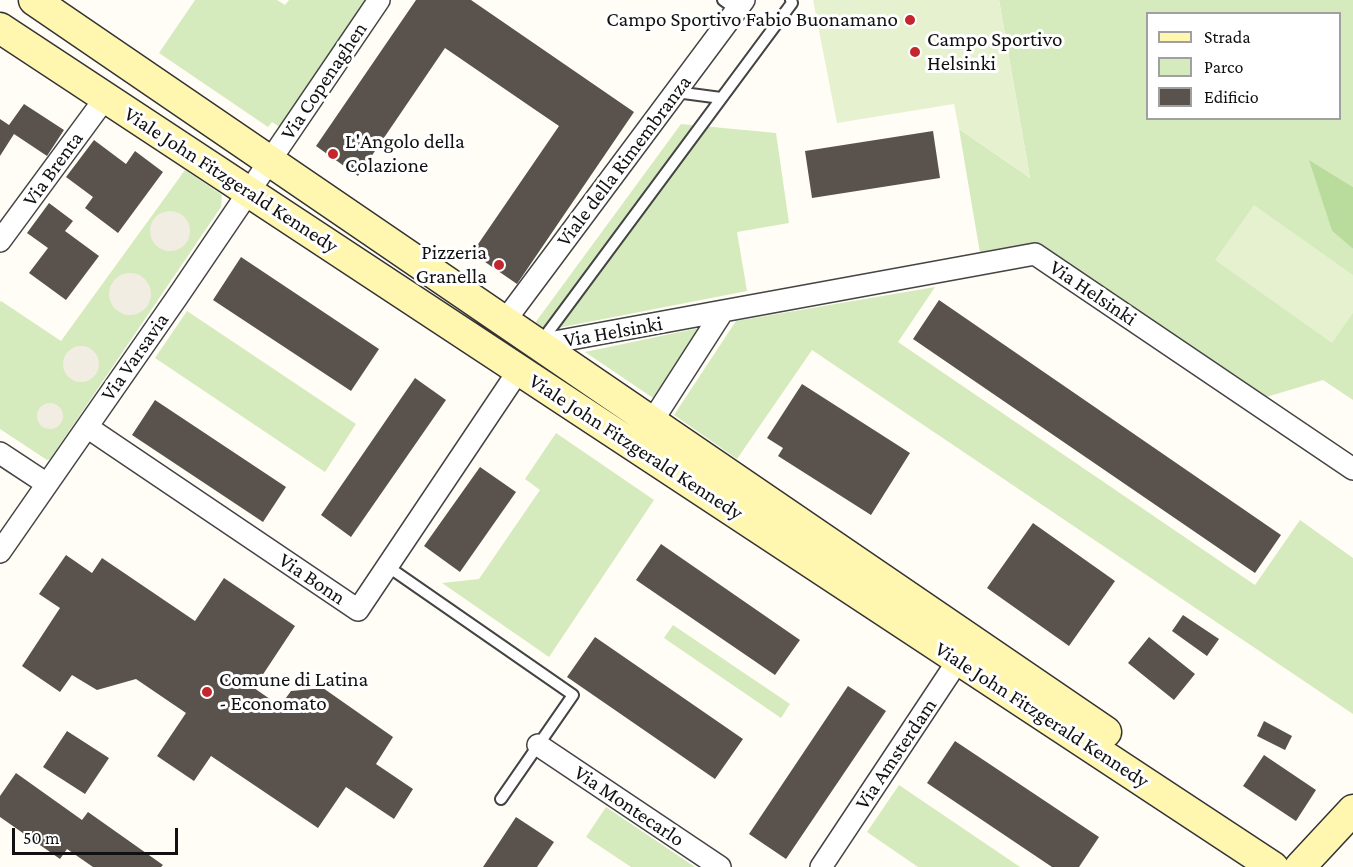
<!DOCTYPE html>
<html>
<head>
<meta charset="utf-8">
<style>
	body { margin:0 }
	#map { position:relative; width:1353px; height:867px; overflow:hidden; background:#fffdf5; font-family:"Crimson Pro",serif }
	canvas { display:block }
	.legend { position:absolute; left:1146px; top:12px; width:195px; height:108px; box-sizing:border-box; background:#fff; border:2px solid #a0a0a0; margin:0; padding:8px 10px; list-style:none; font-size:18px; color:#111 }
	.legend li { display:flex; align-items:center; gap:12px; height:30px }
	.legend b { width:30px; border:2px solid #a0a0a0 }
	.scale { position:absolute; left:12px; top:828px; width:166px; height:27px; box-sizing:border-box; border:3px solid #111; border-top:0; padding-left:8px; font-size:18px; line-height:21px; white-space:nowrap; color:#111; -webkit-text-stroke:4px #fff; paint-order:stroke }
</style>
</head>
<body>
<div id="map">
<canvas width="1353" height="867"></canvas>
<ul class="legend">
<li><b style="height:8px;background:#fff6b0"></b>Strada</li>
<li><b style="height:16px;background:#d5ebbd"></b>Parco</li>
<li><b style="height:16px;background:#5a524d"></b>Edificio</li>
</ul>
<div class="scale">50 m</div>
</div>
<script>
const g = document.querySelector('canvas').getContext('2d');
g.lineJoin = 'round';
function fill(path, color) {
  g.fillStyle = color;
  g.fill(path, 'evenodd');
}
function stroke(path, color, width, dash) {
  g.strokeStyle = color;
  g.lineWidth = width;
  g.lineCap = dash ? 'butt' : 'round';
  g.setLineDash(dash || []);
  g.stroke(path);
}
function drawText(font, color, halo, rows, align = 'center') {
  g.font = font + ' "Crimson Pro",serif';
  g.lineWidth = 6;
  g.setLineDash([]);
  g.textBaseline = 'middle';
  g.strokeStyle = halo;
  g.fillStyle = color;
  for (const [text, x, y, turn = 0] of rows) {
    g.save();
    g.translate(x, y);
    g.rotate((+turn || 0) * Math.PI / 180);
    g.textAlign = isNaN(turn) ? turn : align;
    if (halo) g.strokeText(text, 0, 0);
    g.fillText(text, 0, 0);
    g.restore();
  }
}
const green = new Path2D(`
	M195 0H277L285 5 289 0H367L281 128 272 122 268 127 159 53Z
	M999 0H1353V187L1310 161 1332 231 1353 249V400L1323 380 1263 398 1039 243 980 253 959 129 1030 178ZM1148 14H1340V118H1148Z
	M681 124 776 133 789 223 737 232 747 291 547 330 535 323Z
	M185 170 222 195 221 207 50 459 47 460 0 429V302L1 301 61 341Z
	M935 287 898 342 1255 585 1300 520 1353 558V714L812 350 737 459 674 415 736 321Z
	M187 311 356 424 325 472 155 358Z
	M699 328 653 398 585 352Z
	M556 433 654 500 549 657 442 583 479 579 540 490 525 479Z
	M673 625 790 704 781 718 664 638Z
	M899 785 1020 867H918L867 832Z
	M606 807 695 867H631L586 837Z`);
const forest = new Path2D(`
	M1309 160 1353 187V249L1332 231Z`);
const pitch = new Path2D(`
	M813 0H999L1030 178 959 129 954 104 837 123Z
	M1254 205 1353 275V313L1332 343 1215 260Z`);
const plaza = new Path2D(`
	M150 231a20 20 0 1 1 40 0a20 20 0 1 1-40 0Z
	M109 294a21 21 0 1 1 42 0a21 21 0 1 1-42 0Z
	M63 364a18 18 0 1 1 36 0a18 18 0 1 1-36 0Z
	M37 416a13 13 0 1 1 26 0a13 13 0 1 1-26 0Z`);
const building = new Path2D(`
	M416 0H471L634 112 517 284 472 253 559 126 534 109 445 48 358 176 316 146Z
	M24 104 64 130 47 156 14 134 0 156V119L9 125Z
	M933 131 940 178 812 198 805 151Z
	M94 140 126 164 135 151 163 172 118 233 85 208 93 197 66 177Z
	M49 203 73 221 65 231 99 256 66 300 29 273 48 248 27 233Z
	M241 257 379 349 351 391 213 300Z
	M939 300 1281 535 1255 573 913 339Z
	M415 378 446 400 351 537 321 515Z
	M802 384 910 453 871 515 778 456 783 448 767 438Z
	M155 400 286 487 263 522 132 435Z
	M480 467 516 492 460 572 424 546Z
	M1033 523 1115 581 1069 646 987 588Z
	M661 544 800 640 775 675 636 580Z
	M66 555 92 573 102 558 195 621 224 578 295 626 254 688 280 706 291 691 323 688 393 737 376 764 413 789 394 819 346 787 318 828 211 756 194 781 157 756 186 713 136 679 97 690 72 675 60 692 22 666 60 608 39 594Z
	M1183 615 1219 639 1207 656 1172 631Z
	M595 637 743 739 715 779 567 677Z
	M1149 637 1195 674 1174 700 1128 663Z
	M848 686 886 711 786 859 749 834Z
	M1264 721 1292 736 1285 750 1257 736Z
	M67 731 109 758 85 794 43 767Z
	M955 741 1099 837 1079 867H1052L927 783Z
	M1264 755 1316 790 1296 821 1243 786Z
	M16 773 82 820 88 812 163 865 161 867H93L67 849 60 859 0 817V796Z
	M516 817 554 842 537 867H483Z`);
const lane = new Path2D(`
	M723 0 737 10
	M676 92 721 98
	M540 343 792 3 791 0
	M387 566 573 695 501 799`);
const street = new Path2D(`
	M0 241 106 97
	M723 311 1035 254 1353 469
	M504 322 744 0
	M538 345 723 311 651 423
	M87 427 358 610 519 370
	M0 453 47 484
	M0 552 178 296 379 0
	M538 745 720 867
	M821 867 965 650`);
const secondary = new Path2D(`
	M34 0 1106 732
	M0 28 1273 867
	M1300 867 1353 810`);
const markers = [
	[910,20,6,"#c4262e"],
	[915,52,6,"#c4262e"],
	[333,154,6,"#c4262e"],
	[499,265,6,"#c4262e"],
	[207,692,6,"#c4262e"]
];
const poiNames = [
	["Campo Sportivo Fabio Buonamano",898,20,"right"],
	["Campo Sportivo",927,40],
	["Helsinki",927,64],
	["L'Angolo della",345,142],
	["Colazione",345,166],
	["Pizzeria",487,253,"right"],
	["Granella",487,277,"right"],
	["Comune di Latina",219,680],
	["- Economato",219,704]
];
const streetNames = [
	["Via Copenaghen",324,81,-56],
	["Viale della Rimembranza",624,161,-53],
	["Via Brenta",53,169,-54],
	["Viale John Fitzgerald Kennedy",231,180,33],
	["Via Helsinki",1093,293,34],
	["Via Helsinki",613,332,-10],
	["Via Varsavia",135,357,-55],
	["Viale John Fitzgerald Kennedy",636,447,33],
	["Via Bonn",312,579,34],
	["Viale John Fitzgerald Kennedy",1042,715,33],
	["Via Amsterdam",896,754,-56],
	["Via Montecarlo",629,806,34]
];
fill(green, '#d5ebbd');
fill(forest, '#b9dc9c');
fill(pitch, '#e6f2cf');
fill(plaza, '#f1ede2');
fill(building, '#5a524d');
stroke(lane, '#444', 14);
stroke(street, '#444', 24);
stroke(secondary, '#333', 33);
stroke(lane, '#fff', 10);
stroke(street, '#fff', 21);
stroke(secondary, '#fff6b0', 30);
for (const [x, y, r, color] of markers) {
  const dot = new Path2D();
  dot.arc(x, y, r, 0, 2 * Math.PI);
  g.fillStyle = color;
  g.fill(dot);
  stroke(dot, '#fff', 2);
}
drawText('21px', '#111', '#fff', poiNames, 'left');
drawText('21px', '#111', '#fff', streetNames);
</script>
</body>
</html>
